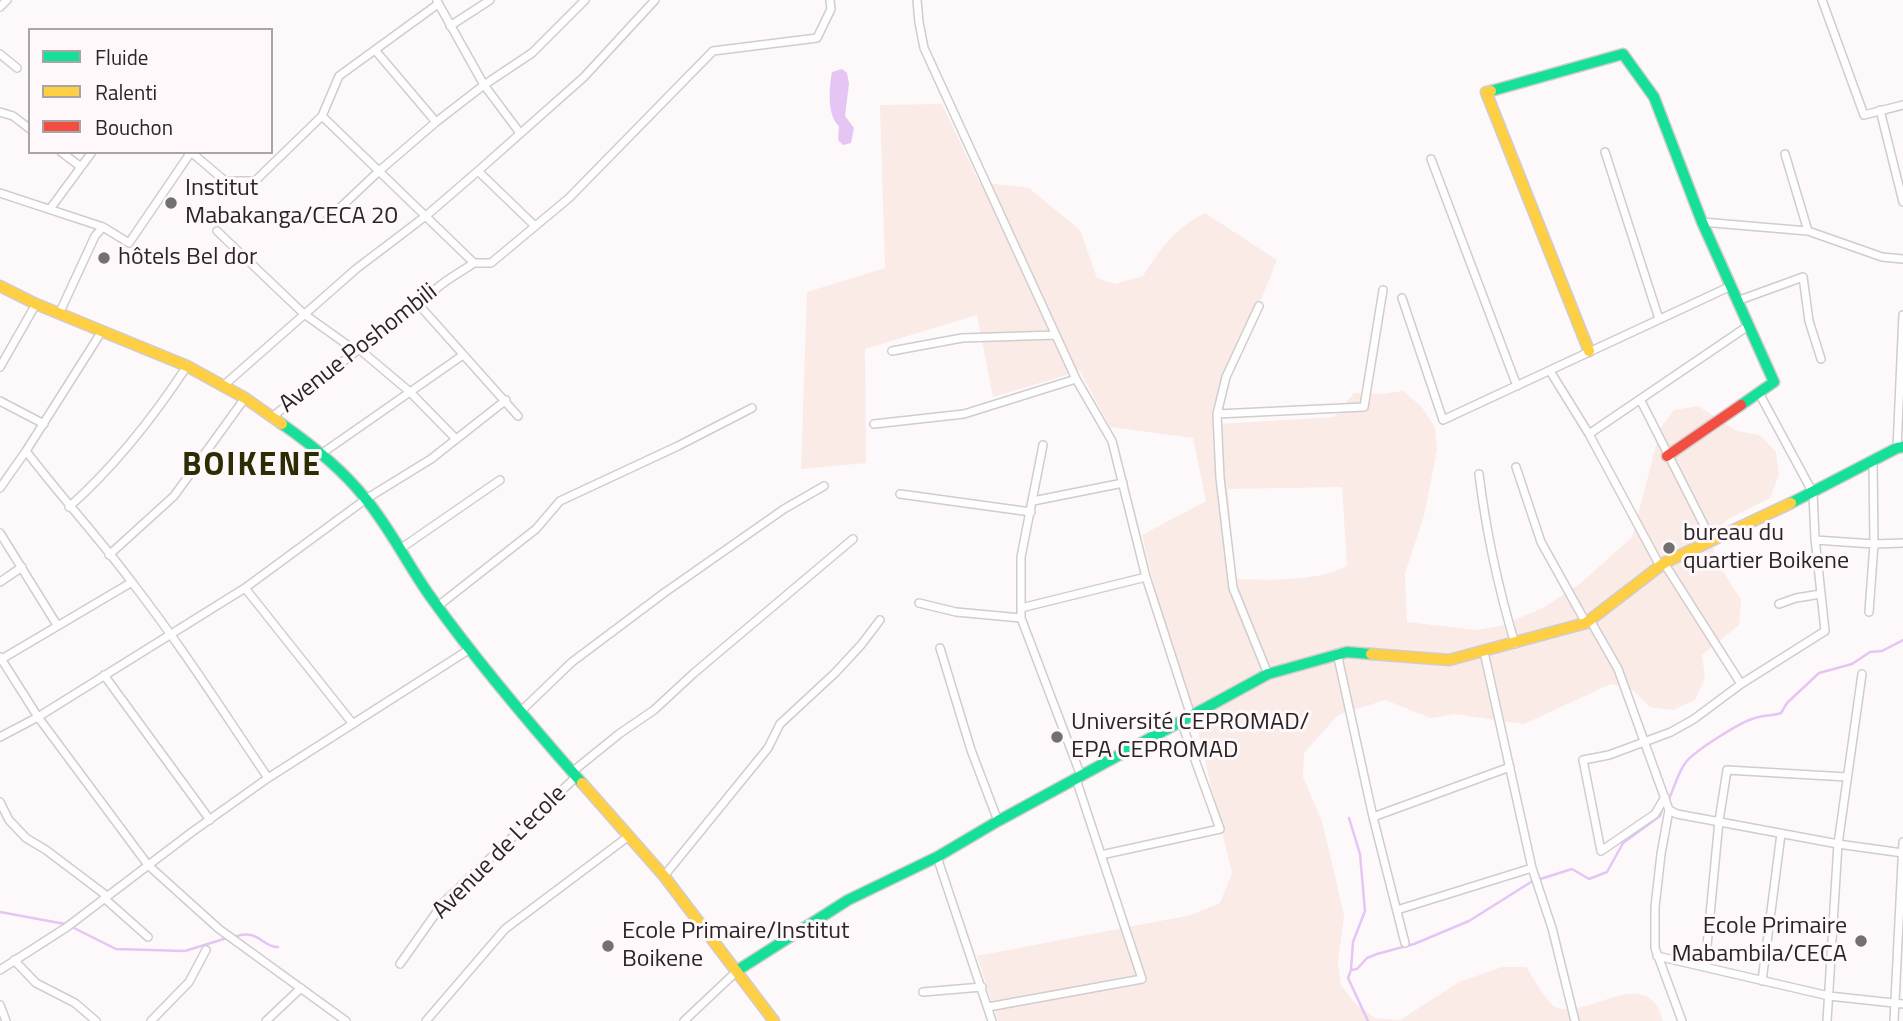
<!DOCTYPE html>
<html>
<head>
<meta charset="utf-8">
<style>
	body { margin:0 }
	#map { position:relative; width:1903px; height:1021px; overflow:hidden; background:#fdf9fb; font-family:"Titillium Web",sans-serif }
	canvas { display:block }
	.legend { position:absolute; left:28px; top:28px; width:245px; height:126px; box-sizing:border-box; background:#fef8fa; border:2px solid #aaa4a6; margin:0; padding:9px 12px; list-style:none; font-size:21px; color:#2b2527 }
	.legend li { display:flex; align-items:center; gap:14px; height:35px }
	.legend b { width:35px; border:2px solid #aaa4a6 }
</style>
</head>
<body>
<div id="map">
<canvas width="1903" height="1021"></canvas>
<ul class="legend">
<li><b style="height:9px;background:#16e098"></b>Fluide</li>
<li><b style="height:9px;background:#ffcf43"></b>Ralenti</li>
<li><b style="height:9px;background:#f24e42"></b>Bouchon</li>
</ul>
</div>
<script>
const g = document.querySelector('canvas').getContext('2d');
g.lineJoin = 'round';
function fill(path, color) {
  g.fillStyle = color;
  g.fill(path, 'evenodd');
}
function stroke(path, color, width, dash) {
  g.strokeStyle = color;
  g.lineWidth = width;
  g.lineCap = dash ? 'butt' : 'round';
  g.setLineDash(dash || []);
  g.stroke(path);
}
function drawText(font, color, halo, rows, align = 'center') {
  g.font = font + ' "Titillium Web",sans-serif';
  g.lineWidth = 6;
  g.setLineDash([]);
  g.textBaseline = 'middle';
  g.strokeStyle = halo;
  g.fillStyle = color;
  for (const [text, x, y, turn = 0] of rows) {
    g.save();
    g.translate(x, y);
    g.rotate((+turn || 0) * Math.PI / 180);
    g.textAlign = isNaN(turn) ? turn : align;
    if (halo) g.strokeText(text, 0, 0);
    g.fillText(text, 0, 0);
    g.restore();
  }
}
const green = new Path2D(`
	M942 104 979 182 1029 188 1080 230 1097 278 1115 284 1143 276C1162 247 1174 229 1205 213L1277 260 1230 377 1220 424 1334 417 1354 393 1383 394 1403 391 1421 406 1435 427 1437 450 1424 516 1405 573 1407 622 1476 630 1500 626 1543 608 1581 583 1632 537 1661 427 1674 410 1698 406 1737 431 1760 435 1776 452 1779 475 1770 498 1728 519 1711 537 1716 560 1741 600 1739 625 1702 655 1705 678 1695 700 1673 710 1650 707 1634 691 1611 684 1524 724 1454 714 1431 718 1385 700 1338 715 1304 753 1303 777 1322 821 1344 915 1338 962 1341 985 1356 1004 1375 1018 1400 1020 1459 982 1502 967H1526C1533 977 1546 1001 1555 1007 1588 1021 1647 961 1663 1021H998L977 956 1191 915 1220 903 1232 873 1195 719 1155 590 1142 535 1206 501 1193 438 1110 427 1080 371 993 397 977 315 865 349 866 463 801 469 807 292 885 268 880 105ZM1342 487 1347 566C1319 582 1267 580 1234 579L1228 489Z`);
const water = new Path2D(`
	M842 69 847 73 849 84 845 116 854 128 851 143 843 145 838 140 839 126C827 116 829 87 832 72Z`);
const stream = new Path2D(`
	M1668 801C1674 789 1677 774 1686 762 1696 750 1740 722 1755 718 1764 715 1772 716 1781 713L1787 703 1819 673 1852 664 1870 652 1882 651 1903 640
	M1349 818 1360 854 1365 911 1353 942 1351 970
	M1537 880 1572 869 1589 879 1607 872 1623 843 1660 816 1663 806
	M0 912 65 924
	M70 926 116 949 185 951 227 938
	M234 937C260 928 261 947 278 947
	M1368 1021 1348 978 1351 970 1357 969 1367 958 1377 954 1414 944 1469 921 1531 882`);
const street = new Path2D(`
	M917 0 919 22 924 48 1076 379 1112 441 1146 577 1191 716
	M1822 0 1864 115 1903 105
	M437 1 484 85 520 133
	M0 7 7 0
	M450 26 490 0
	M375 50 436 122
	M0 54 17 68
	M1880 110 1903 202
	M0 112 13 116 30 129
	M322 116 474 263
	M61 152 81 167
	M191 152 225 181H255L322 116 339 76 438 4
	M1605 152 1659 319
	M1785 154 1808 231
	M1431 159 1517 386
	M478 171 535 226
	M0 193 103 227 129 243 191 152
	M50 209 92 152
	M326 221 378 172 436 122 484 85 532 53 585 0
	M1702 222 1808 231 1882 257 1903 259
	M217 231 304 314 356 351
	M1402 298 1443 420 1731 286
	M1737 301 1803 277 1809 321 1821 359
	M419 305 518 416
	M1259 306 1226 377 1217 414 1220 478 1233 588 1268 674
	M59 314 95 236 103 227
	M359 349 410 392 456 439
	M892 351 962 338 1056 335
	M0 367 36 304
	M1550 371 1589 434 1660 566
	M223 386 356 269 427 215 478 171 584 77 655 0
	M1640 399 1712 541
	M0 401 44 424
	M1217 414 1364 407 1383 290
	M272 417 446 281 474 263H491L569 198 713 51 817 38 831 9 830 0
	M874 424 964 414 1076 379
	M1589 434 1748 326
	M1043 445 1021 557V618L1081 776
	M1897 448 1903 315
	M26 451C61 497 100 539 134 585 182 647 224 713 268 778
	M321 454 463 355
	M1516 467 1541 542 1586 623
	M1479 474C1486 532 1498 587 1515 644
	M0 488 26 451 102 331
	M900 494 1031 512
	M1033 501 1123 483
	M69 507C115 466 153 418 187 366
	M0 533 57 625
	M1815 540 1874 544 1903 543
	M400 549 500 480
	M109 555 174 496 245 398
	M1664 563 1741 684
	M0 582 22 567
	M245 588 353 724
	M919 603 956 612 1021 618
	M1779 604 1796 598 1821 594
	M438 606 536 529 560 501 678 446 752 408
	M1021 608 1146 577
	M1869 612 1874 544 1873 462
	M1590 620 1618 669 1669 810 1677 814 1838 844 1903 853
	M940 648 971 750 998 821
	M1484 652 1532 868 1552 928 1575 1021
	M1337 653 1373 817 1405 943
	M0 657 38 717 148 865 219 929 346 1021
	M0 660 132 582
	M104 675 210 820
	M520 712 572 662 664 593 784 509 824 486
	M0 737 38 717 245 588 366 499 431 459 506 400
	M572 772 619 734 654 710 694 673 853 539
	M1665 797 1655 814 1601 851 1583 760 1609 755 1671 732 1694 719 1741 684 1825 631 1815 538 1813 493 1759 393
	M0 802 9 820 26 838 46 850 107 896
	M1669 810 1661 854 1655 907V948L1682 1021
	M1373 817 1510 767
	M1101 855 1220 829 1181 721
	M937 857 992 1021
	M664 876 768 748 780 724 835 673 861 645 880 620
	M104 898 148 937
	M1397 910 1532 868
	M1657 956 1829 996 1903 1004
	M14 960 36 983 75 1003 96 1021
	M400 964 443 903 576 777
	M1705 967 1719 821 1727 770 1847 777
	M0 970 67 927 192 832 268 778 470 649
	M1762 981 1781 834
	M923 992 982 987
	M0 1005 6 1021
	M988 1007 1142 979 1076 779
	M151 1021 189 982 206 950
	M266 1021 301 988
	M426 1021 505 929 629 836
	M684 1021 737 971
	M1827 1021 1838 844 1862 674
	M1894 1021 1903 842`);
const fast = new Path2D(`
	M1491 91 1623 54 1654 97 1702 222 1774 382 1741 405
	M282 424C312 445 342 469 365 498 390 528 408 565 430 596 477 662 529 723 582 783
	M1791 503 1897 448 1903 447
	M738 970 848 900 937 857 998 821 1268 674 1347 652 1371 654`);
const slow = new Path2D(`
	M1491 91 1486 92 1589 351
	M0 286 36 304 187 366 245 398 282 424
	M1371 654 1449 660 1586 623 1664 563 1791 503
	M582 783 664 876 774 1021`);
const jam = new Path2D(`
	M1667 456 1741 405`);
const markers = [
	[171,203,7,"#746f71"],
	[104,258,7,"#746f71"],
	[1669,548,7,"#746f71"],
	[1057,737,7,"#746f71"],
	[1861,941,7,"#746f71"],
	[608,946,7,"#746f71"]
];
const poiNames = [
	["Institut",185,189],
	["Mabakanga/CECA 20",185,217],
	["hôtels Bel dor",118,258],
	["bureau du",1683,534],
	["quartier Boikene",1683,562],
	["Université CEPROMAD/",1071,723],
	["EPA CEPROMAD",1071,751],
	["Ecole Primaire",1847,927,"right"],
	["Mabambila/CECA",1847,955,"right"],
	["Ecole Primaire/Institut",622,932],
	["Boikene",622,960]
];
const streetNames = [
	["Avenue Poshombili",359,349,-38],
	["Avenue de L'ecole",500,853,-45]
];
const districtNames = [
	["BOIKENE",252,467]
];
fill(green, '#faebe6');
fill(water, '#e4c5f3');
stroke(stream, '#e4c5f3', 2.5);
stroke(street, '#d1ccce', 10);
stroke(fast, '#d1ccce', 13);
stroke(slow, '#d1ccce', 13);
stroke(jam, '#d1ccce', 13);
stroke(street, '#fffefe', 7);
stroke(fast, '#16e098', 10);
stroke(slow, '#ffcf43', 10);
stroke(jam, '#f24e42', 10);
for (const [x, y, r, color] of markers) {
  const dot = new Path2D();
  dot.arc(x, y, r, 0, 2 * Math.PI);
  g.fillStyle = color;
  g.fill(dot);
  stroke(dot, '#fef8fa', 2.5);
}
drawText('24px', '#2b2527', '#fef8fa', poiNames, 'left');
drawText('24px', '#2b2527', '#fef8fa', streetNames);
g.letterSpacing = '2px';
drawText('bold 32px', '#2c2d02', '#fef8fa', districtNames);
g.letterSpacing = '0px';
</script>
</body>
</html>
